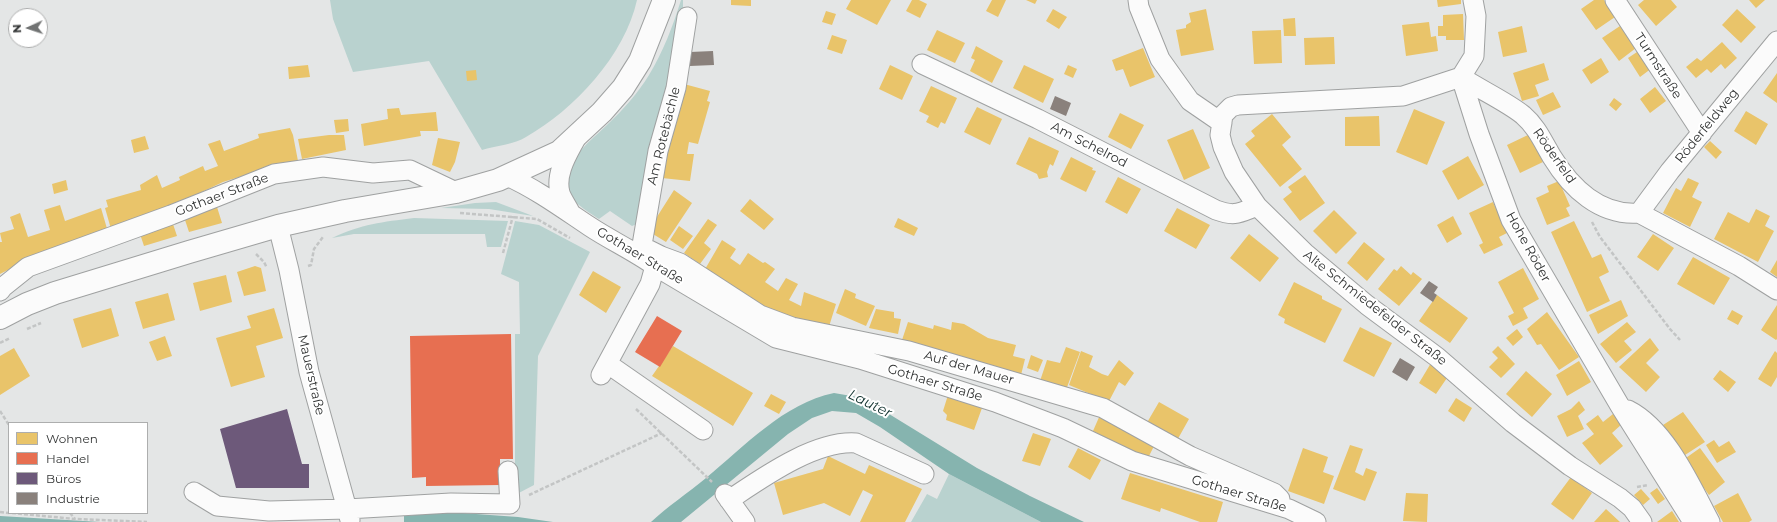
<!DOCTYPE html>
<html>
<head>
<meta charset="utf-8">
<style>
	body { margin:0 }
	#map { position:relative; width:1777px; height:522px; overflow:hidden; background:#e4e6e6; font-family:Montserrat,sans-serif }
	canvas { display:block }
	.legend { position:absolute; left:8px; top:422px; width:140px; height:92px; box-sizing:border-box; background:#fff; border:1px solid #adaeae; margin:0; padding:5px 7px; list-style:none; font-size:12px; color:#333535 }
	.legend li { display:flex; align-items:center; gap:8px; height:20px }
	.legend b { width:20px; border:1px solid #adaeae }
	.north { position:absolute; left:8px; top:8px; width:40px; height:40px; box-sizing:border-box; background:#fff; border:1px solid #adaeae; border-radius:50%; rotate:267deg; font-size:11px; font-weight:700; line-height:16px; text-align:center; color:#333535 }
	.north::after { content:''; display:block; margin:auto; width:14px; height:18px; background:#717373; clip-path:polygon(50% 0,100% 100%,50% 72%,0 100%) }
</style>
</head>
<body>
<div id="map">
<canvas width="1777" height="522"></canvas>
<ul class="legend">
<li><b style="height:11px;background:#e9c46a"></b>Wohnen</li>
<li><b style="height:11px;background:#e76f51"></b>Handel</li>
<li><b style="height:11px;background:#6d597a"></b>Büros</li>
<li><b style="height:11px;background:#8a817c"></b>Industrie</li>
</ul>
<div class="north">N</div>
</div>
<script>
const g = document.querySelector('canvas').getContext('2d');
g.lineJoin = 'round';
function fill(path, color) {
  g.fillStyle = color;
  g.fill(path, 'evenodd');
}
function stroke(path, color, width, dash) {
  g.strokeStyle = color;
  g.lineWidth = width;
  g.lineCap = dash ? 'butt' : 'round';
  g.setLineDash(dash || []);
  g.stroke(path);
}
function drawText(font, color, halo, rows, align = 'center') {
  g.font = font + ' Montserrat,sans-serif';
  g.lineWidth = 4;
  g.setLineDash([]);
  g.textBaseline = 'middle';
  g.strokeStyle = halo;
  g.fillStyle = color;
  for (const [text, x, y, turn = 0] of rows) {
    g.save();
    g.translate(x, y);
    g.rotate((+turn || 0) * Math.PI / 180);
    g.textAlign = isNaN(turn) ? turn : align;
    if (halo) g.strokeText(text, 0, 0);
    g.fillText(text, 0, 0);
    g.restore();
  }
}
const green = new Path2D(`
	M330 0H637C625 55 574 110 526 137 515 144 495 146 482 150L429 61 353 72 333 19Z
	M681 0H683V16L637 224 632 226 610 211 599 219C587 211 565 199 566 182 567 157 592 140 608 124 623 110 638 93 649 75 663 52 673 26 681 0Z
	M496 202 533 216 489 209 441 208 475 203Z
	M414 218 508 221 501 247H487L485 234H354L332 238C362 224 382 222 414 218Z
	M515 221 539 225 590 252 538 356 534 485 515 495V334H520L519 282 501 274Z
	M949 474 1041 522H911L927 494 937 499Z`);
const water = new Path2D(`
	M834 393 863 398 977 468 1030 496 1084 522H1041L949 474 880 427 856 413 832 411 812 418 788 434 681 522H651C668 506 688 493 706 478 744 447 784 403 834 393Z
	M448 512 518 517 553 522H404V516Z
	M0 516 101 522H0Z`);
const homes = new Path2D(`
	M731 0H751V6L731 5Z
	M851 0H891L877 25 846 9Z
	M912 0H919L927 4 920 18 906 11Z
	M992 0H1006L998 17 986 11Z
	M1026 0H1037L1035 4Z
	M1437 0H1461V4L1438 7Z
	M1594 0H1604L1615 17 1596 30 1581 9Z
	M1644 0H1671L1677 7 1656 26 1638 5Z
	M1749 0H1765L1756 8Z
	M1053 9 1067 17 1059 29 1046 21Z
	M1206 9 1214 50 1181 56 1176 30 1186 28V25L1191 22 1189 13Z
	M1737 9 1756 27 1741 43 1722 25Z
	M826 11 836 14 832 25 822 22Z
	M1463 14 1464 40H1446V36H1438V26H1443V15Z
	M1295 18 1296 36H1284L1283 19Z
	M1429 22 1431 37 1436 36 1438 51 1406 56 1402 25Z
	M1522 26 1527 52 1503 57 1498 32Z
	M1620 26 1636 48 1619 61 1602 38Z
	M937 30 965 43 955 63 927 50Z
	M1281 30 1282 63 1254 64 1252 31Z
	M832 35 847 40 842 54 827 49Z
	M1334 37 1335 64 1305 65 1304 38Z
	M1722 42 1737 58 1725 69 1721 64 1711 73 1707 69 1696 78 1686 67 1697 58 1701 61Z
	M976 46 1003 61 992 83 970 71 975 60 971 58Z
	M1143 48 1155 77 1130 87 1123 69 1116 71 1112 60Z
	M1640 50 1652 68 1640 77 1628 58Z
	M1601 58 1609 72 1591 84 1582 70Z
	M1544 63 1549 80 1535 85 1539 96 1522 101 1513 73Z
	M308 65 310 77 289 79 288 67Z
	M890 65 913 76 902 100 879 89Z
	M1024 65 1054 79 1043 103 1013 88Z
	M1068 65 1077 69 1073 78 1064 74Z
	M476 70 477 80 467 81 466 71Z
	M1777 73V103L1763 93Z
	M684 84 710 91 707 101 710 102 698 144 689 142 687 154H694L690 181 662 178 667 144Z
	M931 86 957 98 945 124 941 122 938 128 926 122 929 116 919 111Z
	M1655 87 1666 101 1650 113 1640 99Z
	M1553 92 1561 107 1543 115 1536 100Z
	M1614 98 1622 104 1616 111 1609 105Z
	M977 107 1002 119 990 145 964 132Z
	M399 108 401 115 436 112 438 131H420L421 136 364 146 361 124 388 119 387 109Z
	M1414 109 1445 122 1427 165 1396 152Z
	M1746 111 1768 124 1756 145 1734 131Z
	M1120 113 1144 125 1131 149 1108 137Z
	M1272 114 1291 137 1282 145 1302 169 1280 187 1245 144 1255 136 1251 131Z
	M1379 116 1380 146H1345V117Z
	M348 119 349 131 336 133 334 120Z
	M290 128 293 135 298 161 268 168 223 182 151 216 111 229 105 208 108 207 106 200 141 190 140 185 157 175 162 188 180 180 179 177 203 166 205 171 218 166 208 144 220 140 224 151 259 138 258 134Z
	M1193 129 1210 168 1184 180 1167 140Z
	M1530 134 1543 162 1520 173 1507 145Z
	M329 135H344L346 150 302 159 298 139Z
	M145 136 149 149 134 153 131 140Z
	M1029 137 1059 151 1053 166 1050 164 1047 172 1048 177 1039 179 1037 174 1016 164Z
	M438 138 460 142 455 162 450 172 432 165Z
	M1710 141 1722 152 1716 159 1704 147Z
	M1468 156 1484 185 1458 200 1442 171Z
	M1071 157 1093 168 1092 170 1096 171 1086 192 1060 179Z
	M1305 175 1325 203 1300 221 1283 199 1292 192 1288 187Z
	M1118 177 1141 189 1127 214 1105 202Z
	M1688 178 1699 183 1692 197 1702 202 1690 227 1663 213 1676 188 1681 191Z
	M66 180 68 190 54 194 52 184Z
	M1559 181 1570 206 1566 208 1570 216 1547 225 1536 198 1549 192 1547 186Z
	M674 190 692 203 666 242 648 231Z
	M750 199 774 219 764 230 740 211Z
	M1493 202 1507 233 1499 237 1503 245 1484 254 1479 245 1483 243 1469 213Z
	M60 205 65 221 101 208 108 232 35 256 0 274V242H2L0 233 14 229 10 217 20 213 28 237 50 230 44 210Z
	M217 207 222 223 189 232 184 217Z
	M1177 208 1210 225 1196 249 1164 231Z
	M1756 209 1770 216 1765 226 1774 231 1758 262 1714 239 1728 212 1749 223Z
	M1334 210 1357 233 1336 254 1313 231Z
	M1453 216 1462 234 1447 243 1437 225Z
	M898 218 918 228 914 236 894 227Z
	M708 219 717 225 704 243 711 249 700 264 684 253Z
	M172 221 177 236 144 246 139 231Z
	M1574 221 1592 258 1601 254 1609 272 1599 277 1610 301 1587 312 1551 232Z
	M679 226 693 236 683 249 670 240Z
	M1249 234 1279 258 1260 282 1230 258Z
	M1653 234 1674 248 1658 271 1637 257Z
	M722 240 736 249 730 258 740 265 748 253 763 263 765 262 775 269 765 282 778 291 786 278 798 284 789 300 801 306 804 292 836 304 827 333 796 325 704 271Z
	M1364 242 1385 259 1367 281 1347 263Z
	M1693 257 1730 278 1714 305 1677 284Z
	M1777 260V277L1770 272Z
	M255 266 261 268 266 291 244 296 237 272Z
	M1401 266 1411 275 1413 272 1422 279 1399 306 1378 289 1394 269 1397 271Z
	M1523 268 1539 299 1523 308 1528 318 1513 326 1508 316 1514 313 1498 282Z
	M593 271 621 287 606 313 579 295Z
	M226 275 232 302 200 311 193 283Z
	M1294 282 1322 296V299L1342 309 1325 343 1284 323 1285 319 1278 315Z
	M845 289 856 294 855 298 875 306 866 326 836 313Z
	M168 293 175 320 143 329 135 302Z
	M1437 295 1468 318 1450 343 1419 321Z
	M1621 300 1628 316 1598 334 1589 315Z
	M1777 305V339L1776 340 1761 330Z
	M111 308 119 336 82 348 73 319Z
	M274 308 283 338 256 346 265 377 231 387 216 338 251 328 247 316Z
	M876 309 894 312V318L901 319 898 334 869 328Z
	M1732 310 1743 316 1738 325 1727 319Z
	M1547 312 1579 357 1559 370 1541 344 1537 345 1527 329Z
	M908 322 933 329 934 325 951 330 952 322 964 324 988 338 1016 345 1013 356 1025 359 1021 375 901 343Z
	M1627 322 1636 332 1624 341 1632 350 1616 363 1600 344Z
	M1360 327 1392 343 1374 377 1343 361Z
	M1517 329 1523 337 1513 346 1506 338Z
	M165 336 172 356 157 361 149 342Z
	M1650 338 1659 350 1646 363 1660 377 1646 392 1619 367Z
	M673 346 753 393 733 426 652 376Z
	M1498 346 1515 364 1501 378 1489 367 1498 358 1492 352Z
	M1066 347 1080 352 1066 390 1040 381 1047 360 1060 363Z
	M14 348 30 376 0 395V356Z
	M1081 351 1093 356 1089 367 1102 374 1108 376 1119 360 1134 373 1125 386 1119 382 1107 405 1093 395 1069 385Z
	M1775 351 1777 353V377L1771 387 1758 379Z
	M1031 355 1043 360 1038 372 1027 368Z
	M1579 361 1591 382 1567 396 1556 375Z
	M1431 363 1449 375 1436 394 1419 383Z
	M1720 370 1736 382 1728 392 1713 379Z
	M1526 371 1552 394 1532 417 1506 394Z
	M771 394 786 402 779 414 764 406Z
	M948 395 982 408 974 430 946 420 947 415 943 411Z
	M1456 398 1472 408 1464 422 1448 411Z
	M1579 401 1585 410 1578 416 1584 429 1567 437 1557 416 1571 409Z
	M1159 402 1189 419 1175 444 1145 426Z
	M1683 412 1705 442 1685 455 1663 425Z
	M1613 414 1622 424 1612 433 1623 446 1600 465 1582 443 1594 434 1586 424 1598 415 1603 422Z
	M1100 415 1155 444 1148 458 1134 454 1093 431Z
	M1033 433 1051 439 1040 466 1022 461Z
	M1714 440 1719 447 1729 441 1736 452 1717 463 1706 445Z
	M1350 445 1363 449 1355 472 1363 476 1366 468 1377 472 1365 501 1333 489Z
	M1078 448 1101 460 1090 480 1068 467Z
	M1303 448 1328 457 1323 472 1334 476 1324 504 1288 491Z
	M1700 448 1725 482 1709 495 1683 460Z
	M828 456 865 474 869 465 922 489 905 522H860L873 495 863 490 850 516 824 503 783 515 774 483 823 469Z
	M1130 473 1223 502 1217 522H1200L1161 508 1160 512 1121 499Z
	M1571 477 1592 493 1573 520 1551 504Z
	M1657 488 1665 499 1658 504 1650 493Z
	M1641 489 1650 499 1643 505 1634 495Z
	M1406 493 1428 494 1427 522 1403 521Z
	M1738 493 1752 520 1749 522H1723L1714 506Z
	M1606 509 1620 522H1594Z
	M1672 511 1679 522H1657Z`);
const shops = new Path2D(`
	M657 316 682 331 660 367 635 352Z
	M511 334 513 459H500V485L426 486V477L412 478 410 336Z`);
const offices = new Path2D(`
	M287 409 302 464H309V488H236L220 429Z`);
const industry = new Path2D(`
	M713 51 714 65 690 66V52Z
	M1055 96 1071 103 1066 116 1050 109Z
	M1429 281 1438 287 1434 293 1437 295 1433 302 1420 293Z
	M1400 358 1415 367 1407 381 1392 372Z`);
const path = new Path2D(`
	M460 213 537 219 570 238
	M1592 222 1600 237 1670 329 1680 340
	M503 253 513 216
	M256 254 264 262 267 268
	M308 266 311 265 314 249 323 237
	M27 329 41 323
	M0 343 10 338
	M636 409 712 482
	M0 411 9 425
	M1637 487 1648 485
	M529 495 662 433
	M0 512 9 513
	M12 513 75 519 147 522
	M70 513 75 519`);
const minor = new Path2D(`
	M1138 0 1139 7 1160 59 1190 101 1222 123
	M1473 0 1476 16 1474 56 1461 77 1403 96 1238 105 1231 107 1223 115 1220 135 1223 147 1234 172 1257 206 1305 253 1367 305 1437 357 1513 423 1570 466 1620 498 1632 508 1642 522
	M1615 0 1702 133
	M922 64 1038 119 1216 210C1235 217 1239 213 1257 206
	M1461 77 1479 134 1511 220 1620 406 1693 522
	M1461 77C1479 89 1507 102 1523 115 1537 127 1543 142 1552 157 1571 188 1600 216 1639 213L1739 266 1777 290
	M507 176C536 189 562 208 589 226 610 240 634 251 655 266L776 338 860 359 995 402 1063 428 1132 461 1289 509 1316 522
	M570 212C567 206 562 199 560 193 555 174 567 155 575 140
	M1639 213 1670 171 1777 41
	M278 226 289 270 309 372 350 520
	M649 250 661 256 680 263 760 315 792 327 909 351 1103 408 1190 456 1274 493 1280 499
	M636 252 642 245 658 151 676 88 687 17
	M0 291 3 287 28 267 171 215 274 174 323 167 373 173 410 170 456 192
	M608 364 703 430
	M601 375 650 284 655 266
	M1628 410C1666 429 1691 486 1710 522
	M194 492 217 506 269 511 347 509 451 503 510 504 508 471
	M725 494 745 522
	M729 500C762 478 815 440 856 443L924 474`);
const major = new Path2D(`
	M0 318 27 304 55 293 189 252 278 226 345 211 456 192 498 180 559 152 602 112 623 88 640 61 664 0`);
const streetNames = [
	["Turmstraße",1658,66,57],
	["Röderfeldweg",1707,126,-51],
	["Am Rotebächle",664,136,-76],
	["Am Schelrod",1089,145,27],
	["Röderfeld",1554,156,55],
	["Gothaer Straße",222,195,-21],
	["Hohe Röder",1528,247,61],
	["Gothaer Straße",640,256,31],
	["Alte Schmiedefelder Straße",1375,308,38],
	["Auf der Mauer",969,368,16],
	["Mauerstraße",311,375,77],
	["Gothaer Straße",935,383,17],
	["Gothaer Straße",1239,494,17]
];
const waterNames = [
	["Lauter",870,404,26]
];
fill(green, '#b9d2cf');
fill(water, '#86b4af');
fill(homes, '#e9c46a');
fill(shops, '#e76f51');
fill(offices, '#6d597a');
fill(industry, '#8a817c');
stroke(minor, '#9fa1a1', 21);
stroke(major, '#9fa1a1', 24);
stroke(path, '#c3c5c5', 2.5, [4, 2]);
stroke(minor, '#fbfbfb', 19);
stroke(major, '#fbfbfb', 22);
drawText('13px', '#333535', '#fff', streetNames);
drawText('italic 14px', '#10312e', '#fff', waterNames);
</script>
</body>
</html>
